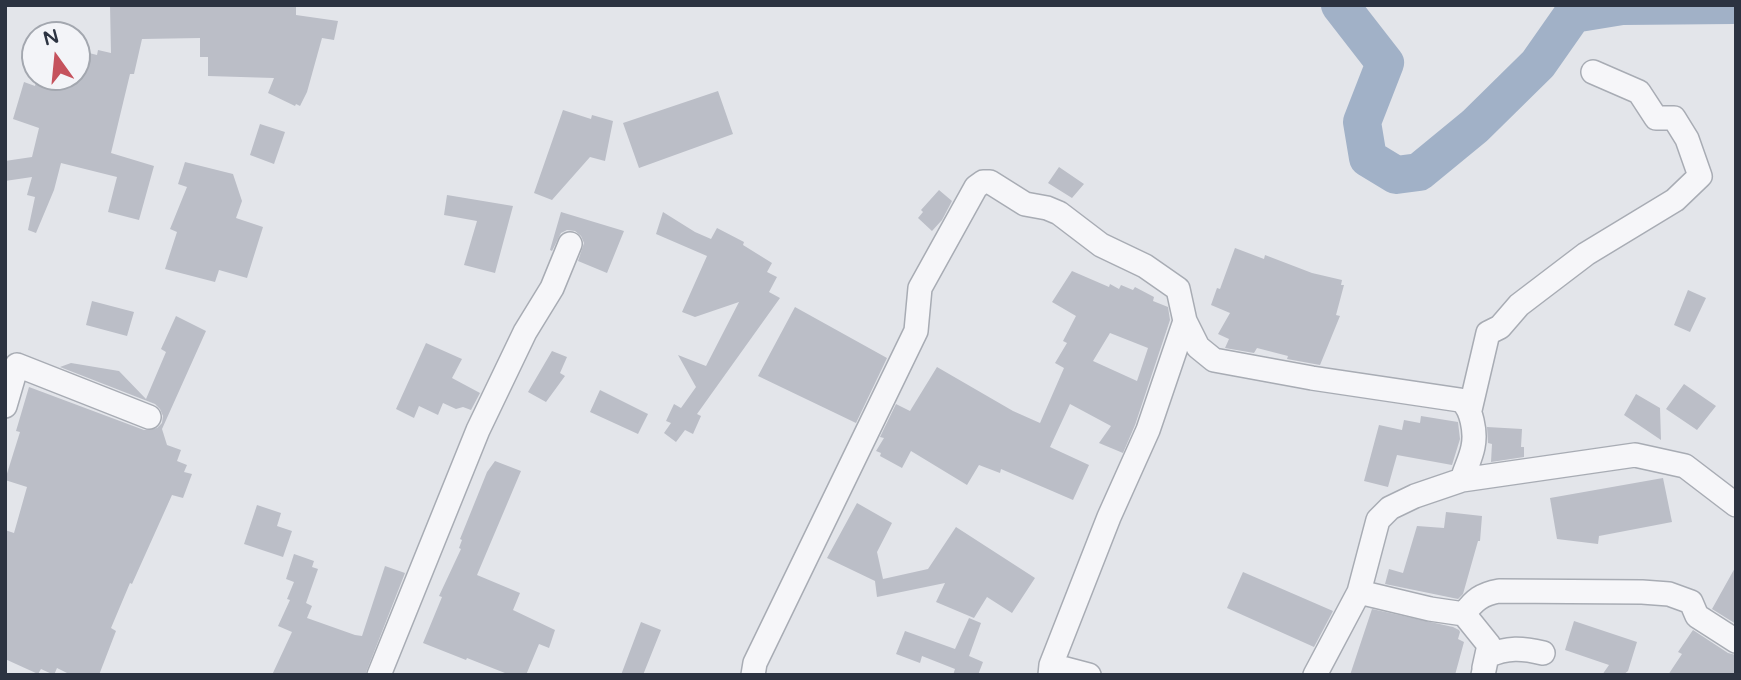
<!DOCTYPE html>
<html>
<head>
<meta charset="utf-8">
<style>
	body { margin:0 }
	#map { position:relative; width:1741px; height:680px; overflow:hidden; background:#e3e5ea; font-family:"Varela Round",sans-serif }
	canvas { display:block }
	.frame { position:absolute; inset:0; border:7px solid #2c3341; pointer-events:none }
	.north { position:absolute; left:21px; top:21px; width:70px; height:70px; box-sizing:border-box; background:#f3f4f8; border:2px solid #a3a7af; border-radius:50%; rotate:345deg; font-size:19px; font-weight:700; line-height:28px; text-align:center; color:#2c3341 }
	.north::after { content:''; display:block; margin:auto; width:24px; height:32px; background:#c5525d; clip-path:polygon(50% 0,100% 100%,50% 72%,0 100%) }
</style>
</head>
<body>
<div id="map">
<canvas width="1741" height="680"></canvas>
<div class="frame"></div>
<div class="north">N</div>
</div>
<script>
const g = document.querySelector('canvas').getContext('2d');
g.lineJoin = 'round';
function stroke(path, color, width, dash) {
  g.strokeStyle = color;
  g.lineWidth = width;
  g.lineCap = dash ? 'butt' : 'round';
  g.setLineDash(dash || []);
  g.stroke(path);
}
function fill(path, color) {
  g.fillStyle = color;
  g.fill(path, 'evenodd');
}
const river = new Path2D(`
	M1340 5 1385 63 1362 122 1368 158 1396 175 1419 172 1475 126 1538 64 1573 14 1622 6 1733 5`);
const building = new Path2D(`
	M110 5H296V15L338 21 334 40 322 38 307 92 300 106 296 104 295 106 268 93 274 78 208 76V57H200V38L142 39 134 74H130L111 153 154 166 139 220 108 212 117 177 61 163 54 190 36 233 28 230 35 197 27 195 32 177 5 181V161L32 157 39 128 13 119 24 82 35 86 37 77H77V50L97 55 98 50 111 53Z
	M718 91 733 134 639 168 623 123Z
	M563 110 591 119 592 115 613 121 605 161 590 157 552 200 534 193Z
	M260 124 285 132 274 164 250 155Z
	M185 162 233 174 242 201 236 218 263 227 247 278 219 270 215 282 165 269 177 232 170 229 187 187 178 184Z
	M1059 167 1084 184 1072 198 1048 183Z
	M939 190 952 201 942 220 932 231 918 218 923 212 921 210Z
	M447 195 513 206 495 273 464 265 477 221 444 215Z
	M561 212 624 231 607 273 578 261 584 243 581 236 575 231 567 230 561 233 552 251 550 250Z
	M663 212 695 232 711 239 717 228 744 242 743 245 772 263 767 272 777 277 769 292 780 298 697 414 701 416 693 434 685 430 676 442 664 433 671 423 666 421 674 404 681 408 696 387 678 355 706 366 739 302 695 317 682 312 707 256 656 234Z
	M1235 248 1264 259 1265 255 1312 273 1342 280 1341 285H1344L1336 315 1340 316 1320 365 1287 359 1288 356 1257 348 1254 353 1225 348 1229 339 1218 334 1230 313 1211 305 1217 288 1220 289Z
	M1072 271 1109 287 1110 284 1119 289 1121 285 1133 290 1135 287 1154 297 1153 301 1168 307 1170 320 1135 425 1123 453 1099 443 1111 426 1070 404 1050 447 1089 465 1073 500 1001 469 1000 473 979 465 967 485 911 451 902 468 880 456 881 453 876 451 884 438 880 437 896 404 910 411 937 367 1013 411 1040 423 1064 368 1055 363 1067 343 1063 341 1076 316 1052 302ZM1110 333 1148 348 1137 381 1093 361Z
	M1688 290 1706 298 1690 332 1674 325Z
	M92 301 134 312 127 336 86 325Z
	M795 307 887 358 856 423 758 376Z
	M176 316 206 331 162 429 167 445 181 450 177 461 187 465 184 472 192 474 183 498 172 495 132 584 130 583 111 628 116 631 99 675H71L57 668 54 675 41 669 38 674 5 659V530L14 533 27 487 5 480 20 432 16 431 29 387 144 430 157 428 162 423 163 416 160 409 155 404 60 367 71 363 119 371 146 399 166 352 161 349Z
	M426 343 462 359 452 378 480 393 471 410 463 407 456 409 443 403 438 415 419 406 414 418 396 409Z
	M552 351 567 357 560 373 565 376 546 402 528 392Z
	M1684 384 1716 406 1697 430 1666 409Z
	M600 390 648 414 638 434 590 412Z
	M1636 394 1660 408 1661 440 1624 415Z
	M1421 416 1458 422 1460 439 1452 465 1397 455 1388 487 1364 481 1379 425 1402 430 1404 420 1420 423Z
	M1487 427 1522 429 1521 447H1524V457L1491 462 1492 444 1488 443Z
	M495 461 521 471 477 575 520 593 513 610 555 630 549 648 539 644 526 675H510L467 658 466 660 423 643 442 597 439 596 461 549 459 548 462 540 460 539 479 492 487 472Z
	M1663 478 1672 522 1599 536 1598 544 1557 539 1550 498Z
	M857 503 892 523 877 552 883 579 928 569 956 527 1035 578 1012 613 987 597 974 618 936 602 945 583 877 597 875 581 827 558Z
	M257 505 281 513 277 526 292 531 283 557 244 544Z
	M1446 512 1482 516 1480 541H1478L1463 594 1458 599 1385 584 1389 569 1403 573 1417 526 1444 528Z
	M294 554 314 561 312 567 318 569 306 603 312 606 307 618 355 635 362 636 385 566 405 573 365 675H272L292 632 278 626 290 600 287 599 294 582 286 579Z
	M1736 566V624L1712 609Z
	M1243 572 1333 611 1314 647 1227 608Z
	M1372 609 1453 627 1459 630 1460 632 1458 639 1464 642 1455 675H1350Z
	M969 618 981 623 969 656 983 662 978 675H953L955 669 922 656 920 663 896 654 905 631 955 649Z
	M1574 621 1637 642 1628 671 1623 675H1602L1609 665 1565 650Z
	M641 622 661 630 643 675H621Z
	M1693 630 1728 653 1736 655V675H1668L1682 654 1678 652Z`);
const minor = new Path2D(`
	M5 406 17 365 149 417
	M1470 410 1488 333 1500 327 1519 305 1586 254 1675 200 1700 176 1687 139 1674 118H1656L1639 92 1593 72
	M1359 592 1378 520 1390 508 1415 496 1462 480 1635 455 1685 466 1736 505
	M1464 614 1489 645 1484 668
	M1051 665 1089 675
	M379 675 478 430 525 332 552 288 570 244
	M753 675 755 663 916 331 920 288 976 187 983 182H990L1025 204 1047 208 1059 213 1101 245 1145 266 1178 289 1185 321 1198 347 1214 360 1312 378 1460 400C1472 407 1476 433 1473 447 1471 458 1465 469 1462 480
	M1050 675 1051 665 1109 517 1148 430 1185 321
	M1315 675 1359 592 1430 609 1464 614C1474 600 1482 594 1499 591L1642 592 1669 594 1691 602 1697 616 1736 641
	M1483 675 1487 656C1508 647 1522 648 1543 653`);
stroke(river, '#a1b1c7', 38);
fill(building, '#bbbec7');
stroke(minor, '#a8acb4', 26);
stroke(minor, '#f6f6f9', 23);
</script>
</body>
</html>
